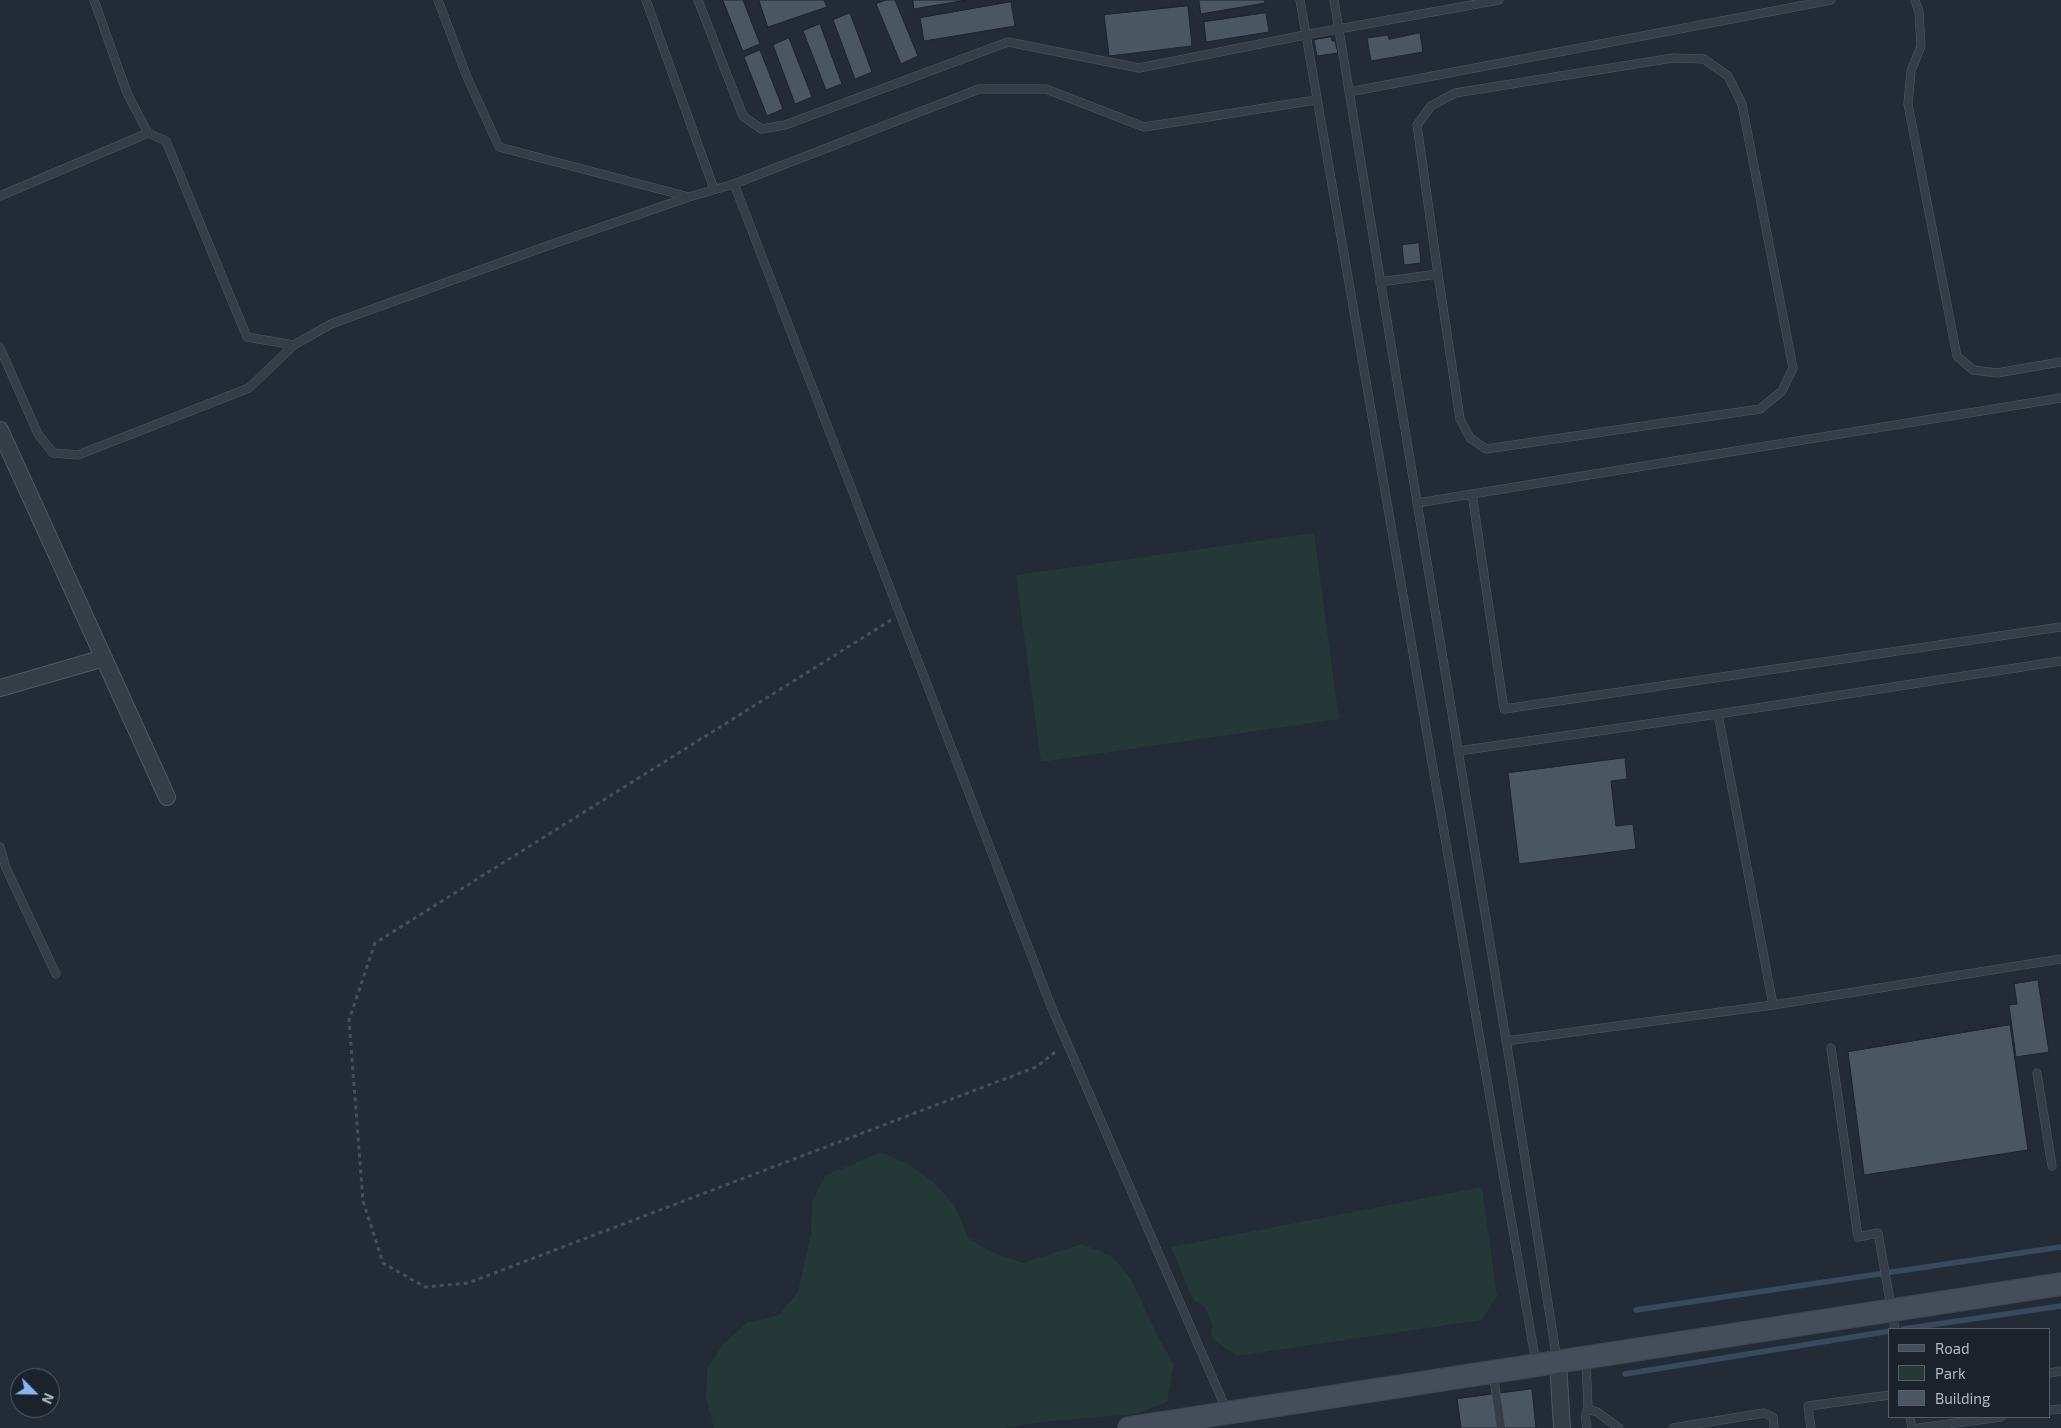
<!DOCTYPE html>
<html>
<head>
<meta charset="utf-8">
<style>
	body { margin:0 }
	#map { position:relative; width:2061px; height:1428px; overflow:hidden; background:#222b36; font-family:"Exo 2",sans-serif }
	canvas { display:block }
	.legend { position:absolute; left:1888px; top:1328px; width:162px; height:90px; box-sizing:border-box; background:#1b222b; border:1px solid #575e68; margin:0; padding:6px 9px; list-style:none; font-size:15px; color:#b0b8c3 }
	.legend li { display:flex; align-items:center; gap:10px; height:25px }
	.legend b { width:25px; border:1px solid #575e68 }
	.north { position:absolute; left:10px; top:1368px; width:50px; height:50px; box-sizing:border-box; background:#1b222b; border:1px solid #575e68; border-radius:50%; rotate:113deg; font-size:14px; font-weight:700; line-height:20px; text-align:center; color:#b0b8c3 }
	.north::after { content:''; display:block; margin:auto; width:18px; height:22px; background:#8ab5ef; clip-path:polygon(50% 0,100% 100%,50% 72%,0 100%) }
</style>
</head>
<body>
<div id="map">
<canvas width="2061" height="1428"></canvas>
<ul class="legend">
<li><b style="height:6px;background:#444d5a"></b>Road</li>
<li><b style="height:14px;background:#253838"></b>Park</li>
<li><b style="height:14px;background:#4a5662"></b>Building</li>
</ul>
<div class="north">N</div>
</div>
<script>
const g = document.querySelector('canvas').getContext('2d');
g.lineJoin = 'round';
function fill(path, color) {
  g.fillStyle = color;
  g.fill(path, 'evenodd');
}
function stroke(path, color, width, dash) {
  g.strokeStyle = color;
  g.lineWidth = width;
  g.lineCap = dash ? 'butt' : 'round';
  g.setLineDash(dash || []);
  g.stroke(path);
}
const green = new Path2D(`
	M1314 533 1339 719 1041 762 1016 575Z
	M881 1152 910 1165 935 1183 955 1206 968 1238 994 1253 1023 1263 1082 1244 1112 1256 1131 1279 1159 1339 1174 1364 1167 1402 1136 1414 1041 1422 1004 1428H714L706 1398 707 1368 725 1342 747 1323 779 1315 798 1292 811 1233 812 1202 825 1176Z
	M1482 1187 1497 1296 1482 1320 1236 1356 1213 1339 1211 1334 1213 1326 1204 1306 1194 1300 1190 1293 1171 1247Z`);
const stream = new Path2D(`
	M1636 1310 2061 1247
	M1903 1329 2061 1306
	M1625 1374 1890 1331`);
const building = new Path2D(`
	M723 0H743L760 44 743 51Z
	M759 0H824L827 7 768 27Z
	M886 0H895L918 56 901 64 876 4Z
	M913 0H967L914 9Z
	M1199 0H1264L1265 3 1201 14Z
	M1011 2 1015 26 924 41 920 18Z
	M1188 6 1192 46 1109 56 1104 15Z
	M850 13 872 72 855 79 833 20Z
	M1266 13 1269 32 1206 42 1204 22Z
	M820 24 842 84 826 90 803 31Z
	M1420 33 1423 52 1371 61 1367 38 1388 35 1389 39Z
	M1331 37 1332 41H1335L1338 53 1317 56 1314 40Z
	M789 38 812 97 795 104 773 45Z
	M760 50 783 109 767 116 744 57Z
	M1419 243 1421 263 1404 265 1402 245Z
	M1625 758 1627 779 1611 781 1616 826 1633 824 1636 849 1519 864 1508 773Z
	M2038 980 2049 1052 2016 1057 2009 1005 2017 1004 2014 984Z
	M2010 1025 2028 1150 1864 1175 1848 1052Z
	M1532 1389 1536 1428H1461L1457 1399Z`);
const path = new Path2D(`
	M891 620 375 943 349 1020 363 1201 383 1263 425 1287 468 1283 1036 1067 1058 1050`);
const lane = new Path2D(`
	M94 0 127 93 148 133 166 141 247 337 294 345
	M438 0 467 77 499 147 689 197 734 184 979 89H1046L1144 127 1316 100
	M646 0 714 189
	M698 0 743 116 761 129 785 125 1008 42 1139 68 1305 35 1499 0
	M1300 0 1536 1363
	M1334 0 1512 1076 1557 1360
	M1915 0 1919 12 1921 46 1911 71 1908 104 1957 356 1973 370 1997 373 2061 362
	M1349 92 1831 0
	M734 184 1051 1006 1227 1411
	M0 196 148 133
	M1380 282 1438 274 1460 419 1470 438 1486 449 1760 409 1782 391 1793 368 1742 104 1728 76 1704 59 1673 58 1455 93 1431 106 1417 125 1438 274
	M0 348 38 434 53 453 78 455 249 388 294 345 331 324 544 247 689 197
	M1472 494 1504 709 2061 627
	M1417 503 2061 398
	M1718 714 1773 1005
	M1458 751 1718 714 2061 661
	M0 847 6 868 56 974
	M1506 1041 1773 1005 2061 959
	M1831 1048 1858 1237 1878 1233 1895 1329
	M2037 1073 2052 1166
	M1586 1359 1588 1409C1584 1416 1586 1421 1587 1428
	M1493 1373 1501 1428
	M2050 1373 2061 1371
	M1588 1409 1597 1412 1619 1428
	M2050 1410 2061 1409
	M1910 1417 1912 1428
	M1673 1428 1764 1413 1773 1417 1774 1428
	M1811 1428 1808 1406 1890 1395
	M1919 1428 2001 1417`);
const street = new Path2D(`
	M0 430 167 797
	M0 688 104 658
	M1558 1363 1562 1428`);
const secondary = new Path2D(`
	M1129 1428 2061 1284`);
fill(green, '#253838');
stroke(stream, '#394a5f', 5.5);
fill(building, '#4a5662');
stroke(building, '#1d242d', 1);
stroke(lane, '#505862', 9);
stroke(street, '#505862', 18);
stroke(secondary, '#3f4650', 24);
stroke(path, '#425355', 3, [4, 4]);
stroke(lane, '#353d47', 8);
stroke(street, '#353d47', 16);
stroke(secondary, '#444d5a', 22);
</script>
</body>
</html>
